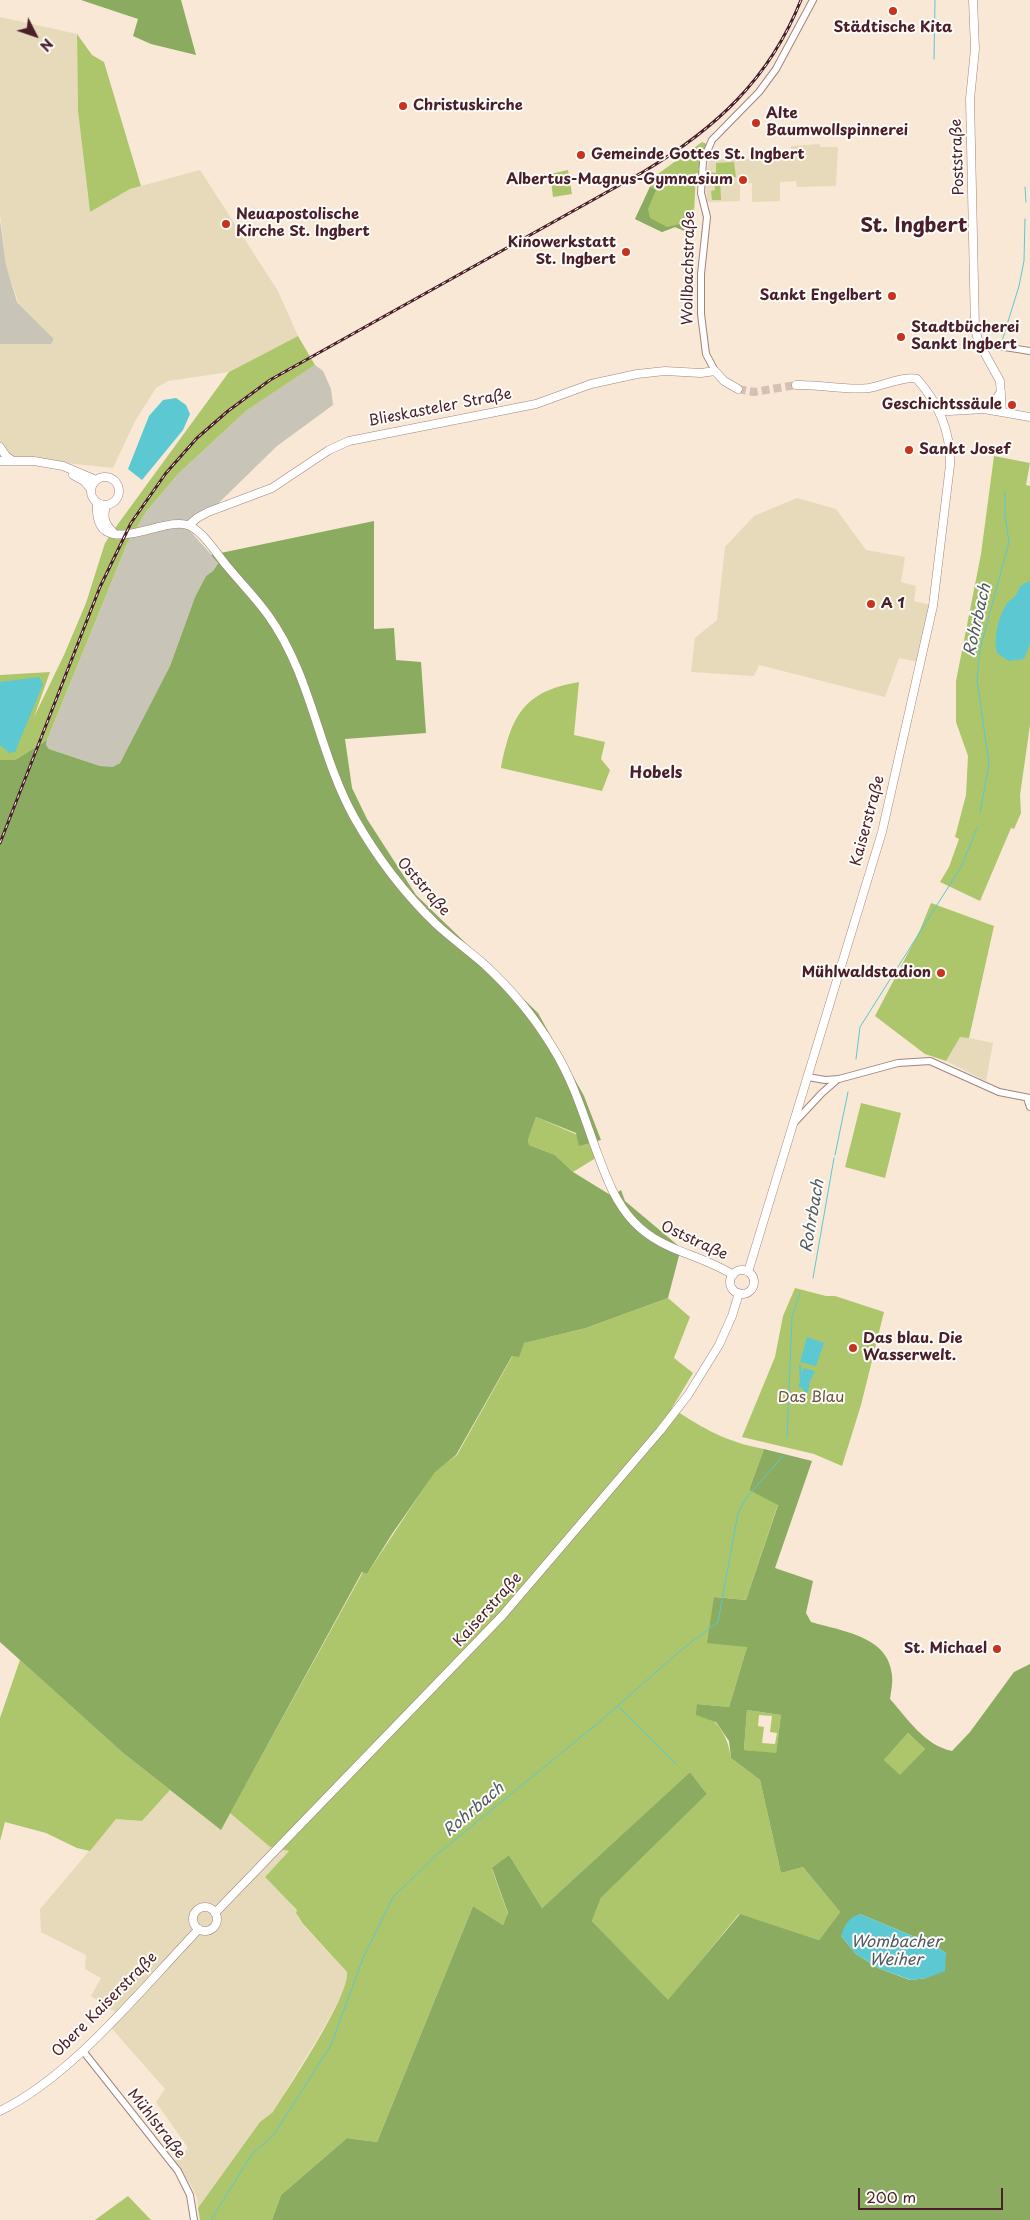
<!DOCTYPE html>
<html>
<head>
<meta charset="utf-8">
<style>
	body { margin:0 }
	#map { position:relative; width:1030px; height:2220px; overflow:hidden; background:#f8e8d5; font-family:"Playpen Sans",sans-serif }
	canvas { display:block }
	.north { position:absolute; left:10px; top:10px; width:50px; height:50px; -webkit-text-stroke:4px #fdfcf7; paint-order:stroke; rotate:131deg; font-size:14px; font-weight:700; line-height:20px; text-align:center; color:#4a1f2b }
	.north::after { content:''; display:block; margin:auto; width:18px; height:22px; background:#4a1f2b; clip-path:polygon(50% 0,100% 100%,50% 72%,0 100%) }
	.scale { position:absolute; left:858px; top:2188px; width:145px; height:22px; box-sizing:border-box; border:2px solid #4a1f2b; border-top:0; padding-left:6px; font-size:15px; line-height:18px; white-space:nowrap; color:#4a1f2b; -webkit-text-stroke:4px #fdfcf7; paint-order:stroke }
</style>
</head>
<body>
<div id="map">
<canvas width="1030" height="2220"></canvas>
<div class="north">N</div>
<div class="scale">200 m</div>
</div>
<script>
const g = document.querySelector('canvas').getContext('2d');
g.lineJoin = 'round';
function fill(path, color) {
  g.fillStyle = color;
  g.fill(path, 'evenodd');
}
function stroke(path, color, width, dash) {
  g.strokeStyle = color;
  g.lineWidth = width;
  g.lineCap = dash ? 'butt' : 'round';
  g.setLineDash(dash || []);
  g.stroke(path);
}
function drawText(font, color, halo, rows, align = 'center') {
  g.font = font + ' "Playpen Sans",sans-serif';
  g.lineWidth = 4;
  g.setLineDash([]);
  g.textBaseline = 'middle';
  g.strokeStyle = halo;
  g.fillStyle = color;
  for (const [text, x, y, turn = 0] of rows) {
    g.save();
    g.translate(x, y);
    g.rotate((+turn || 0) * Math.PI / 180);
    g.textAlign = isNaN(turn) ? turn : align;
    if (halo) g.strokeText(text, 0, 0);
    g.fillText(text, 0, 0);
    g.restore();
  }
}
const built = new Path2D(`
	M0 17 77 34 78 111 90 212 130 189 200 170 278 291 298 336 229 372 168 381 156 388 135 421 113 468 39 460 0 459V344H51L54 339 18 302 6 265 0 214Z
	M820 144V147H838L836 186 797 187 796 181 780 182V201L752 202V183L740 184V201L709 202 707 201 706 182 709 160 787 157V159H791V146Z
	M797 498 836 509 866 550 905 557 901 582 916 586 914 601 931 605 919 662 899 658 885 697 759 665 754 676 691 672 695 638 717 620 725 547 754 516Z
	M960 1036 993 1043 986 1081 946 1061Z
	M170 1790 220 1829 230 1813 270 1847 289 1851 265 1877 297 1910 296 1913 303 1925 347 1972 348 1977 343 1992 325 2026 273 2112 260 2123 198 2208 197 2198 191 2185 174 2161 188 2148 156 2102 165 2089 106 2022 115 2012 91 1996 101 1978 85 1969 86 1955 41 1932 40 1909 116 1819 142 1821Z`);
const industrial = new Path2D(`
	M0 220 6 265 17 302 54 339 51 344H0Z
	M315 365 323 371 331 389 333 405 277 446 190 531 218 562 213 571 206 576 195 597 170 666 120 763 113 768 100 766 49 749 46 745 47 740 127 544 146 512 178 474 246 411Z`);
const green = new Path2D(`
	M77 34 92 55 104 62 141 186 130 189 90 212 78 111Z
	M702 142 707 144 698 170 716 173V163L734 162 736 177 720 178 721 200H712L711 191 715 190 714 181H707L706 174 696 173 694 214 687 232 675 227 662 232 635 219 655 176Z
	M568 170 572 194 553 197 550 174Z
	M298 336 315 365 246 411 178 474 146 512 127 544 47 740 15 760H0V675L50 672 34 717 64 655 86 603 105 543 118 524 229 372Z
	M994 456 1030 463 1026 485 1030 486V725L1020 795 1021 813 1014 829 1011 828 980 901 940 882 949 867 959 839 955 837 966 795 968 756 956 722V681L981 554Z
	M579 682 574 735 605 742 601 759 610 770 602 791 501 768C511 717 523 691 579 682Z
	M931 903 994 926 969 1038 960 1037 946 1061 925 1054 875 1016 920 930Z
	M861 1103 901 1113 885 1178 845 1167Z
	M536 1117 594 1142 599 1156 573 1172 555 1155 529 1145 528 1140Z
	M795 1288 826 1296H835L884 1312 861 1405 842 1466 814 1454 742 1437 775 1357 783 1316Z
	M668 1298 690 1317 674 1358 693 1373 672 1408C704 1429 726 1442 764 1449L749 1490 778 1504 746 1600 714 1597 747 1647 729 1707 697 1704C716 1722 727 1731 731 1758L760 1780 781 1873 803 1867 840 1912 819 1940 739 1914 668 2001 592 1921 601 1898 707 1794 690 1772 542 1908 509 1855 492 1869 508 1914 503 1925 473 1906 377 2142 347 2138 281 2195 272 2220H200L198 2208 260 2122 273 2112C288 2088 350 1996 347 1972L303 1924 296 1913 297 1910 265 1877 289 1851 270 1847 230 1813 363 1572 367 1574 435 1471 457 1455 513 1355 523 1343 586 1328Z
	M20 1660 123 1753 170 1790 142 1821 116 1819 90 1851 77 1848 46 1833 5 1822 0 1841V1718Z
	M747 1710 781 1715 776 1754 744 1750ZM759 1715 772 1716 770 1732 777 1733 775 1744 762 1743 764 1727 758 1726Z
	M908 1733 925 1749 900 1776 884 1760Z
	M128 2196 151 2220H95Z`);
const forest = new Path2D(`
	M81 0H181L196 55 151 44 133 36 138 19Z
	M650 187 656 190 648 209 650 218 667 227 680 224 689 228 687 232 675 227 662 232 635 219Z
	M374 521V629L394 628 396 660 421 662 426 733 345 739 352 788 367 819 416 895 538 1013 584 1096 601 1140 579 1146 576 1133 536 1117 528 1140 529 1145 555 1155 573 1172 612 1196 621 1190 625 1201 681 1248 668 1298 586 1328 524 1343 519 1357 512 1356 456 1455 435 1472 392 1534 367 1574 362 1572 221 1830 123 1753 0 1642V760H15L47 740 46 745 49 749 100 766 113 767 120 763 170 666 195 597 206 576 213 571 218 563 211 555Z
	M764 1449 812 1461 775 1568 813 1581 806 1613 811 1622C841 1631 889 1636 892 1675 893 1683 891 1691 890 1699 908 1719 924 1745 952 1751L970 1732 1014 1672 1030 1664V2220H272L281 2195 347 2138 377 2142 473 1906 503 1925 508 1913 492 1868 509 1855 542 1908 690 1772 707 1794 601 1898 592 1921 668 2000 740 1914 819 1940 840 1912 803 1867 781 1873 760 1780 731 1758 729 1741 716 1722 696 1715 697 1704 729 1707 747 1647 707 1643 714 1597 746 1600 778 1505 749 1490ZM747 1710 781 1715 776 1753 744 1750ZM908 1733 925 1749 900 1775 884 1760ZM860 1914 934 1945 946 1953 927 1978 910 1980 878 1968 856 1954 841 1936Z`);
const water = new Path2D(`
	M176 398 186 405 190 414 183 430 142 480 128 469 149 416 163 400Z
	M1030 581V644L1024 659 1009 661 997 653C993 638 998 618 1006 605 1012 596 1015 601 1020 586Z
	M39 677 43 684 15 752 9 753 0 745V682Z
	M807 1337 824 1343 816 1366 800 1362Z
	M799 1365 801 1366 802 1373 804 1368 815 1371 810 1381 808 1392 805 1393 802 1388 798 1386 800 1382Z
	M860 1914 934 1945 946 1953 945 1971 927 1978 911 1980 878 1968 856 1954 841 1936C845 1924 848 1918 860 1914Z`);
const stream = new Path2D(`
	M934 59 935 0
	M1025 187 1026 202
	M1002 341 1019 286 1024 261 1025 219
	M980 813 989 764 977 680 980 649 1009 542 1005 515V491
	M856 1059 860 1027 961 867 977 828
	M835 1155 848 1092
	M813 1278 834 1158
	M787 1438 792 1317 800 1293
	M618 1706 677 1765
	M211 2220 252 2154 273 2136 331 2045 363 1958 393 1897 435 1856 598 1723 680 1651 718 1622 738 1513 746 1498 783 1456`);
const majorTunnel = new Path2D(`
	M738 389 754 392 796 385`);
const minor = new Path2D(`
	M979 343 1030 351
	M715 371 706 354 701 314V274L707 217 701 193 703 161 712 140 759 92 776 69 813 0
	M808 1077 825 1080 839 1079 898 1063 930 1061 999 1092 1030 1098
	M1027 1098 1030 1107
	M794 1123 822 1093 838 1079
	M83 2051 178 2171 190 2195 194 2220`);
const major = new Path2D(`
	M973 0 975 49 970 99 975 329 979 343 1000 381 1002 412
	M984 409 993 403 1001 392
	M938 410 949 411 984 409 1030 417
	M0 447 6 456 13 461
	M0 461H34L63 466 96 480
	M73 475 84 481 91 489
	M91 491a14 14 0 1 1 28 0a14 14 0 1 1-28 0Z
	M97 503C93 566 165 513 190 526 205 534 216 553 227 566 240 582 256 598 268 615 312 676 318 752 354 817 376 856 404 893 436 924 451 938 469 951 485 965 511 989 535 1018 553 1048 572 1078 583 1113 595 1147 605 1174 614 1201 634 1222 662 1252 701 1254 733 1275
	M106 505C103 517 104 523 113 532
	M189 525 197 518 208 512 272 488 329 450 349 441 536 404 591 384 637 374 665 371 701 373 715 371 724 381 738 389
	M730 1282a12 12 0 1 1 24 0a12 12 0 1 1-24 0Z
	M748 1272 882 832 933 606 950 465C951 432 939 404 917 379 907 375 881 386 869 388 845 391 820 384 796 385
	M193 1919a12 12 0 1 1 24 0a12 12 0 1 1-24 0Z
	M215 1913 502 1616 660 1431 688 1395 719 1345 732 1316 739 1293
	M0 2111C74 2075 142 1988 199 1929`);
const rail = new Path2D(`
	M0 843 100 587 131 523 166 473 197 438 228 411 270 380 643 172C715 129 769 80 801 0`);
const markers = [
	[893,11,5,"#c8321e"],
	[403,106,5,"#c8321e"],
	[756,123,5,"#c8321e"],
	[581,155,5,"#c8321e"],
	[743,180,5,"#c8321e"],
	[226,224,5,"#c8321e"],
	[626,252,5,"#c8321e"],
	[892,296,5,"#c8321e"],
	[901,337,5,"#c8321e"],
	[1012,405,5,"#c8321e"],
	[909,450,5,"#c8321e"],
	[871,604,5,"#c8321e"],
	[941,973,5,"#c8321e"],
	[853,1348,5,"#c8321e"],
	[997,1649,5,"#c8321e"]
];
const poiNames = [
	["Städtische Kita",893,28,"center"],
	["Christuskirche",413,106],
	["Alte",766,114],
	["Baumwollspinnerei",766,131],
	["Gemeinde Gottes St. Ingbert",591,155],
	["Albertus-Magnus-Gymnasium",733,180,"right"],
	["Neuapostolische",236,215],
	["Kirche St. Ingbert",236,232],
	["Kinowerkstatt",616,243,"right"],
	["St. Ingbert",616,260,"right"],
	["Sankt Engelbert",882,296,"right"],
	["Stadtbücherei",911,328],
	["Sankt Ingbert",911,345],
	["Geschichtssäule",1002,405,"right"],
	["Sankt Josef",919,450],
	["A 1",881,604],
	["Mühlwaldstadion",931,973,"right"],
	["Das blau. Die",863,1339],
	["Wasserwelt.",863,1356],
	["St. Michael",987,1649,"right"]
];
const streetNames = [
	["Poststraße",958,157,-92],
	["Wollbachstraße",689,268,-89],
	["Blieskasteler Straße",440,408,-11],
	["Kaiserstraße",868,821,-75],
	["Oststraße",423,887,49],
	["Oststraße",694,1241,25],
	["Kaiserstraße",488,1610,-48],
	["Obere Kaiserstraße",105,2005,-45],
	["Mühlstraße",156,2124,52]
];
const parkNames = [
	["Das Blau",811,1398]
];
const waterNames = [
	["Rohrbach",978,620,-77],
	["Rohrbach",813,1216,-80],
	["Rohrbach",474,1810,-40],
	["Wombacher",896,1943],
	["Weiher",896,1961]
];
const neighbourhoodNames = [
	["Hobels",656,774]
];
const districtNames = [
	["St. Ingbert",914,226]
];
fill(built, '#e6daba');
fill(industrial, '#c8c4b8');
fill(green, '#adc66c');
fill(forest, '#8aab60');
fill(water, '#5bc8d2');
stroke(stream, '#5bc8d2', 1);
stroke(majorTunnel, '#d5c0b3', 8, [8, 4]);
stroke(minor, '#a18480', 8);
stroke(major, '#a18480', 9);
stroke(minor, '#fff', 6);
stroke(major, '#fff', 8);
stroke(rail, '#4a1f2b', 3);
stroke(rail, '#fdfcf7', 1, [4]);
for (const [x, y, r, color] of markers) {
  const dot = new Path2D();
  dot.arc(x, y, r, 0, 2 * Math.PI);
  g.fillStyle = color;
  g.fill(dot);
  stroke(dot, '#fdfcf7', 2);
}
drawText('bold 15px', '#4a1f2b', '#fdfcf7', poiNames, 'left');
drawText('15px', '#4a1f2b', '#fdfcf7', streetNames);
drawText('15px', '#68513e', '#fdfcf7', parkNames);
drawText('italic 16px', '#505a65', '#fdfcf7', waterNames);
drawText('bold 16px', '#4a1f2b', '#fdfcf7', neighbourhoodNames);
drawText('bold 20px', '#4a1f2b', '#fdfcf7', districtNames);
</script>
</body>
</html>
